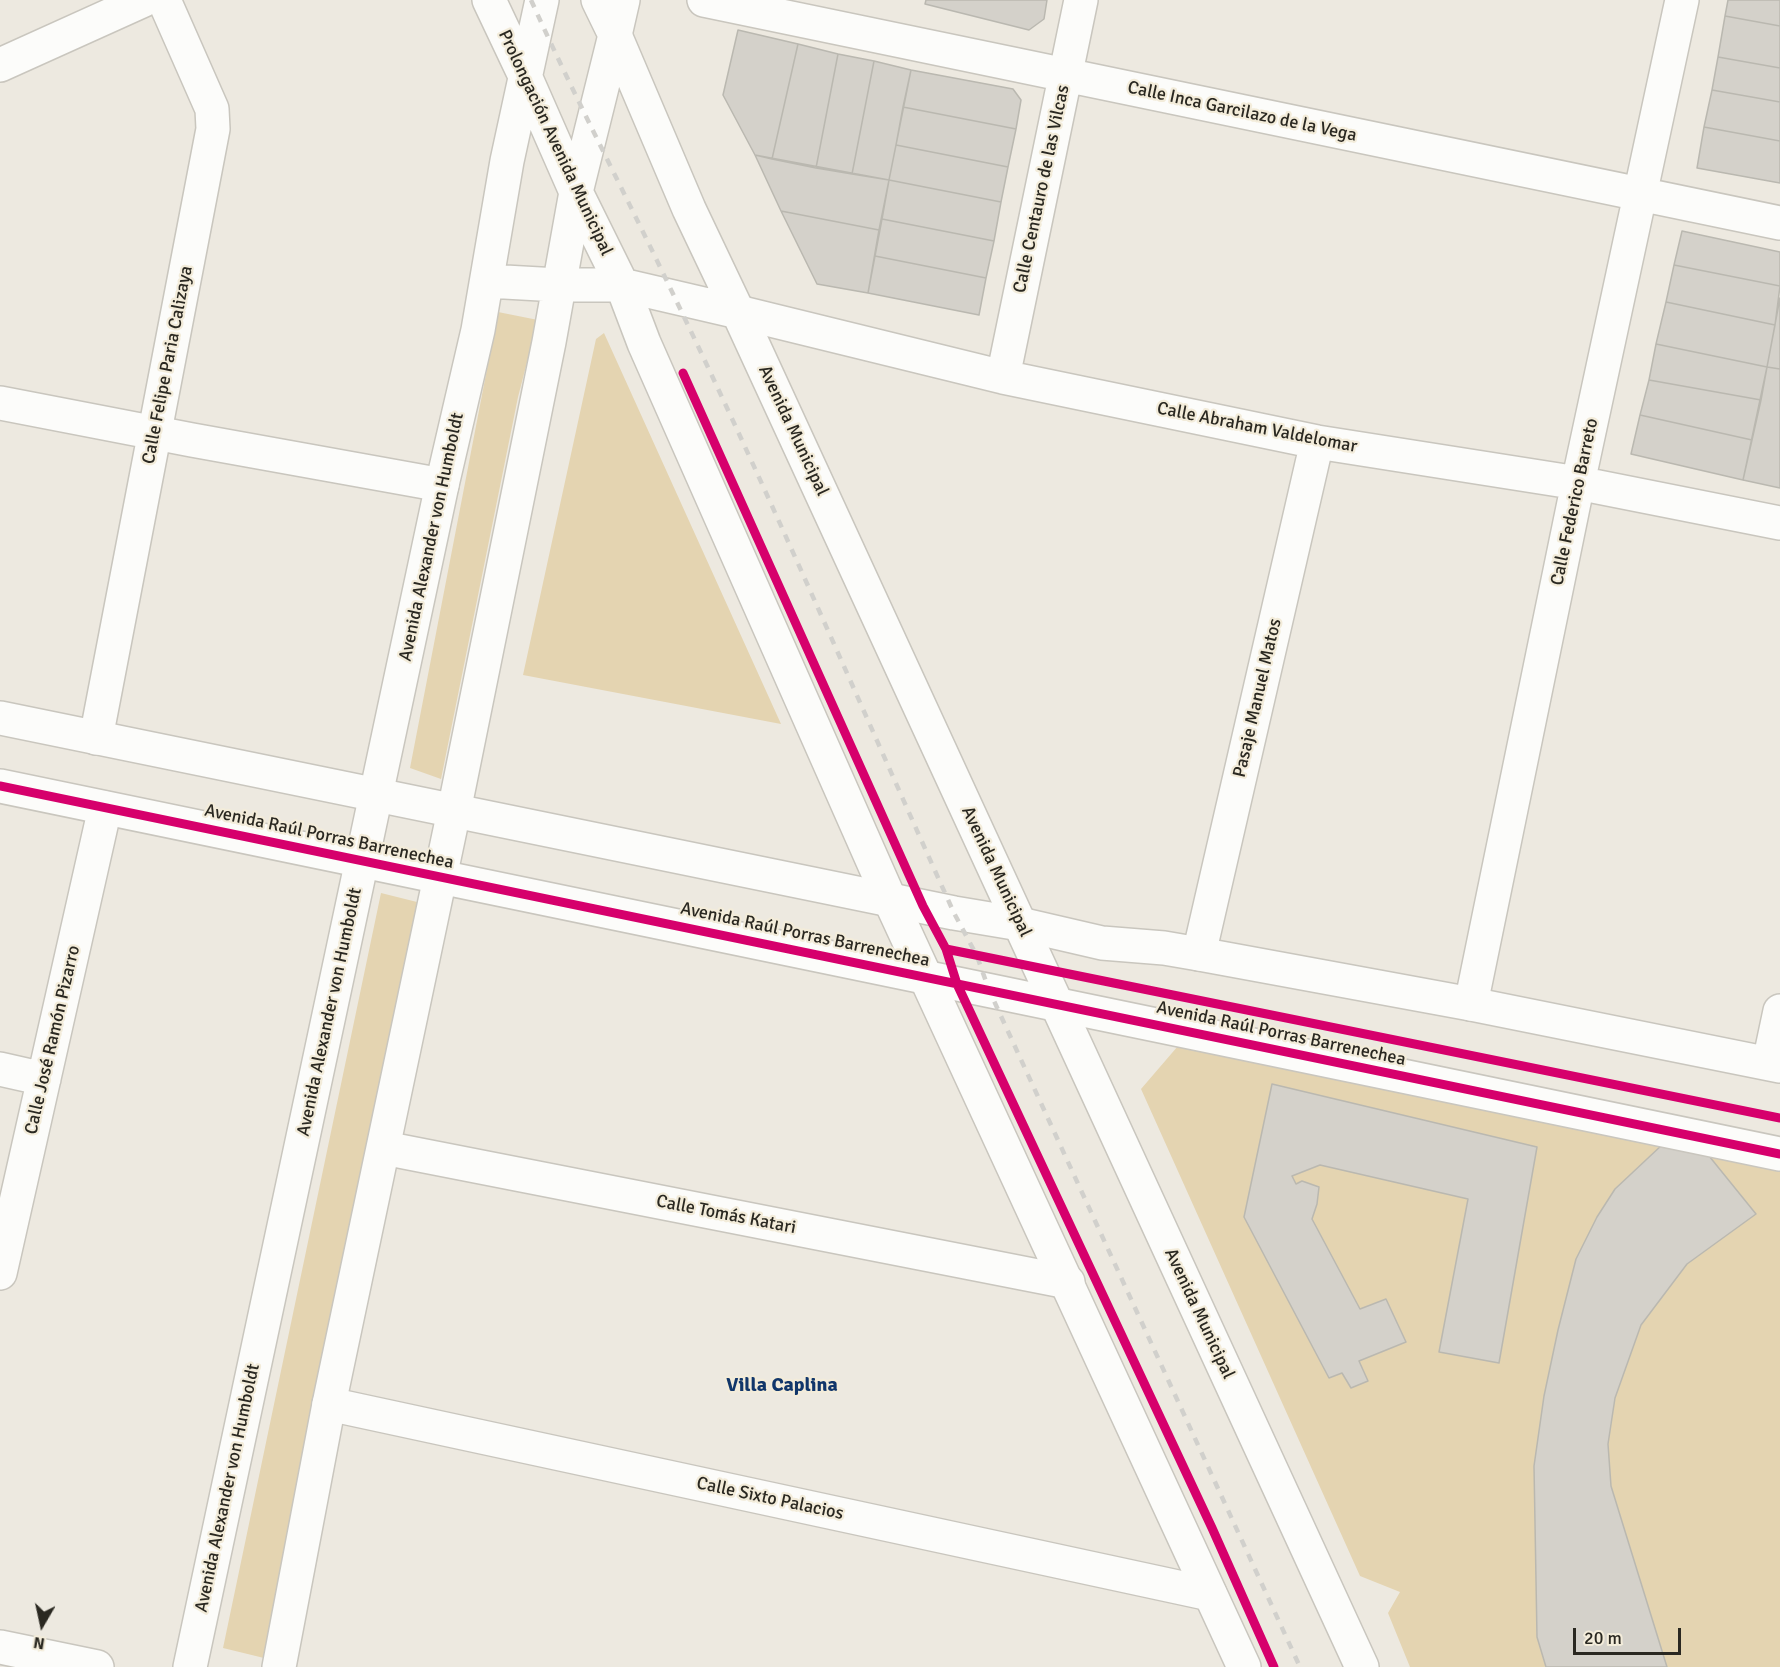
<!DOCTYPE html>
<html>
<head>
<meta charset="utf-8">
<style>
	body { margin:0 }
	#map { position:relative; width:1780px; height:1667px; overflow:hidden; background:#ede9e0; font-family:Signika,sans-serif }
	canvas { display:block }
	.north { position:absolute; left:12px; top:1595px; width:60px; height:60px; -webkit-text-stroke:4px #f3ecda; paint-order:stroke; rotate:189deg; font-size:16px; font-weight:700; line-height:24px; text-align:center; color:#2a2821 }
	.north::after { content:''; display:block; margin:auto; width:21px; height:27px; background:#2a2821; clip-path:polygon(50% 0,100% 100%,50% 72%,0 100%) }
	.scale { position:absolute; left:1573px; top:1628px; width:108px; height:27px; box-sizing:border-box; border:3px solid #2a2821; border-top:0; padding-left:8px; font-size:18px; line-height:21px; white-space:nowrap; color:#2a2821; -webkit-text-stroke:4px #f3ecda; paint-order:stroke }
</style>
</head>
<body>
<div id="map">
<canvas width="1780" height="1667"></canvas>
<div class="north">N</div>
<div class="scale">20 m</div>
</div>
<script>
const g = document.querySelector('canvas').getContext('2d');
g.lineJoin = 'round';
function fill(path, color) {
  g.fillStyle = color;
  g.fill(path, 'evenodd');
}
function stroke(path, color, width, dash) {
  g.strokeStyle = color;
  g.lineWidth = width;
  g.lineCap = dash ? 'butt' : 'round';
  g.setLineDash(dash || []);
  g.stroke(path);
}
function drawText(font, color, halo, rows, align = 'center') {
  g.font = font + ' Signika,sans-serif';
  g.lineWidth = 4.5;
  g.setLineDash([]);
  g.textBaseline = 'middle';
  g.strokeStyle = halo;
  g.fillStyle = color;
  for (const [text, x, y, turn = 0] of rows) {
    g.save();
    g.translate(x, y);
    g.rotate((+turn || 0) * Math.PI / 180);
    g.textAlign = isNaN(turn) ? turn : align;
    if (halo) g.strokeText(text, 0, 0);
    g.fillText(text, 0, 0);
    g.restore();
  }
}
const green = new Path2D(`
	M498 312 538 320 518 397 441 779 410 768Z
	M604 333 781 724 523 675 596 339Z
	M381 893 417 902 264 1658 223 1648Z
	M1184 1039 1780 1164V1667H1410L1388 1613 1400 1592 1360 1576 1141 1089Z`);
const building = new Path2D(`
	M926 0H1047L1044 19 1029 30 925 4Z
	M1728 0H1780V26L1725 16Z
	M1725 16 1780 26V68L1718 57Z
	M738 30 798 44 772 159 755 155 723 95Z
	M798 44 838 54 816 168 772 159Z
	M838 54 874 61 852 174 816 168Z
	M1718 57 1780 68V102L1712 90Z
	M874 61 911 70 889 180 852 174Z
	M911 70 1013 89 1021 100 1016 129 903 107Z
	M1712 90 1780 102V141L1704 127Z
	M903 107 1016 129 1008 167 896 145Z
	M1704 127 1780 141V183L1697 168Z
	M896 145 1008 167 1001 202 889 180Z
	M755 155 889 180 879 230 781 211Z
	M889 180 1001 202 994 241 882 219Z
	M781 211 879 230 868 293 817 284Z
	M882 219 994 241 986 278 875 256Z
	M1682 231 1780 252V286L1674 265Z
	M875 256 986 278 979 315 868 293Z
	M1674 265 1780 286 1775 325 1666 302Z
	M1780 298V369L1767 367Z
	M1666 302 1775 325 1767 367 1656 344Z
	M1656 344 1767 367 1761 400 1649 380Z
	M1767 367 1780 369V488L1743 480Z
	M1649 380 1761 400 1752 440 1640 415Z
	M1640 415 1752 440 1743 480 1631 454Z
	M1272 1084 1537 1147 1499 1363 1439 1352 1468 1199 1320 1165 1292 1176 1296 1184 1302 1181 1319 1187 1317 1204 1312 1219 1360 1309 1386 1299 1406 1342 1359 1361 1368 1381 1351 1388 1342 1373 1329 1378 1244 1217Z
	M1663 1144 1705 1151 1756 1214 1687 1264 1641 1325 1615 1398 1608 1444 1611 1486 1667 1667H1546L1537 1637 1534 1466 1544 1396 1558 1330 1576 1259 1597 1217 1615 1189Z`);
const minor = new Path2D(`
	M704 0 1780 223
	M0 65 144 0
	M738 312 1003 377 1317 442 1578 483 1780 523
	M1003 377 1081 0
	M0 403 192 440 442 485
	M96 738 213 129 212 109 164 0
	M1199 954 1317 442
	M1471 1004 1578 483 1682 0
	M1769 1063 1780 1011
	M0 1069 44 1079
	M384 1148 1068 1282
	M0 1273 105 808
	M329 1404 1210 1594
	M0 1647 97 1667`);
const tertiary = new Path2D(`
	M615 35 623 0
	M0 718 954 913 1020 924 1102 943 1164 948 1199 954 1471 1004 1780 1066
	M0 786 1780 1154`);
const secondary = new Path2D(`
	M489 0 525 76 576 192 622 285 644 343 890 900 1244 1667
	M598 0 615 35 689 209 738 312 1362 1667
	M487 281 558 285H622L738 312
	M190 1667 442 485 478 330 507 161 542 0
	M279 1667 329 1404 454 811 549 342 576 192 615 35`);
const rail = new Path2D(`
	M531 0C576 100 627 197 674 296 772 499 861 707 954 913L977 956 989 990 1300 1667`);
const cycleway = new Path2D(`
	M683 373 923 906 946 949 957 984 1212 1528 1274 1667
	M0 786 1780 1154
	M946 949 1780 1118`);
const streetNames = [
	["Calle Inca Garcilazo de la Vega",1242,112,12],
	["Prolongación Avenida Municipal",555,143,65],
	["Calle Centauro de las Vilcas",1042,189,-78],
	["Calle Felipe Paria Calizaya",168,365,-79],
	["Calle Abraham Valdelomar",1257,428,11],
	["Avenida Municipal",793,431,65],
	["Calle Federico Barreto",1575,502,-78],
	["Avenida Alexander von Humboldt",432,537,-78],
	["Pasaje Manuel Matos",1258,698,-77],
	["Avenida Raúl Porras Barrenechea",329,837,12],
	["Avenida Municipal",996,872,65],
	["Avenida Raúl Porras Barrenechea",805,935,12],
	["Avenida Alexander von Humboldt",330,1012,-78],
	["Avenida Raúl Porras Barrenechea",1281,1034,12],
	["Calle José Ramón Pizarro",53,1040,-77],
	["Calle Tomás Katari",726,1215,11],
	["Avenida Municipal",1199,1314,65],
	["Avenida Alexander von Humboldt",228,1488,-78],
	["Calle Sixto Palacios",770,1499,12]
];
const neighbourhoodNames = [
	["Villa Caplina",782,1386]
];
fill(green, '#e4d4b1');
fill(building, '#d4d1ca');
stroke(building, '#bab8b0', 1.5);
stroke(minor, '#c9c6be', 36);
stroke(tertiary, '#c9c6be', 36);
stroke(secondary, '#c9c6be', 36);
stroke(minor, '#fcfcfa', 33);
stroke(tertiary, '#fcfcfa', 33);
stroke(secondary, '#fcfcfa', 33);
stroke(rail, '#d1d0cc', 4.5, [8, 8]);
stroke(cycleway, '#d6006c', 9);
drawText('18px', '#2a2821', '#f3ecda', streetNames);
drawText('bold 20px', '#11366a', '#f3ecda', neighbourhoodNames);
</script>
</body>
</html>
